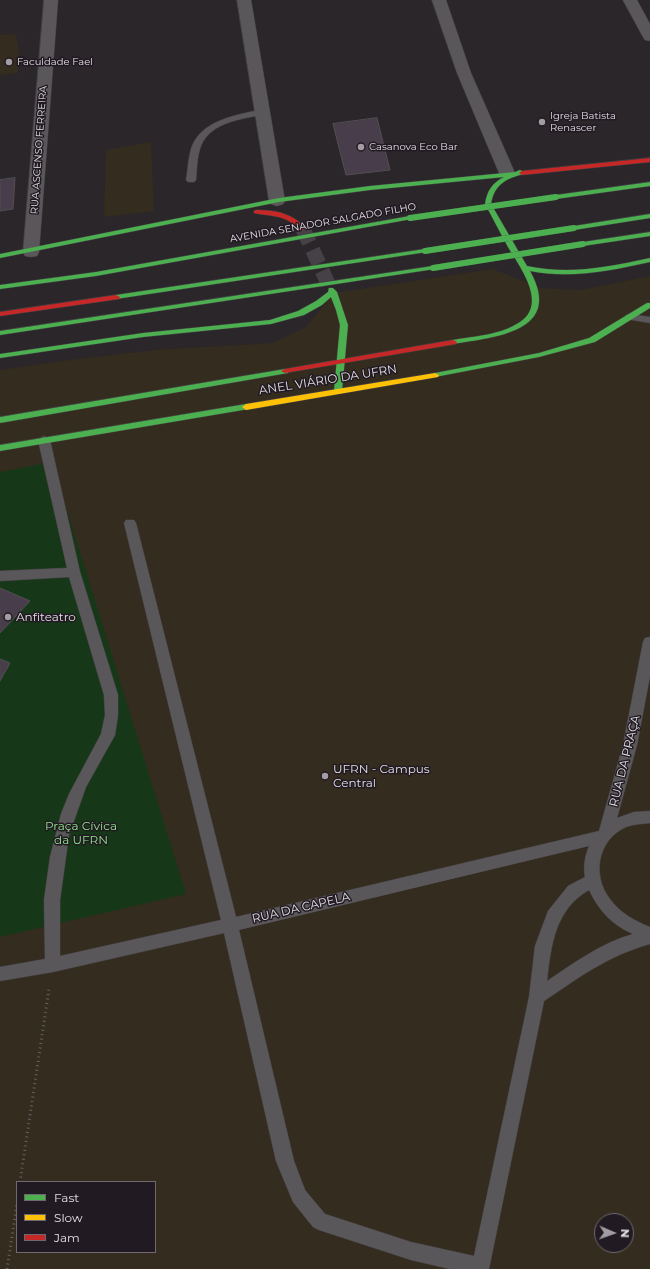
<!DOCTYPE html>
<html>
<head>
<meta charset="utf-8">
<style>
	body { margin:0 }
	#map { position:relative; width:650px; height:1269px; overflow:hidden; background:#2a262a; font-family:Montserrat,sans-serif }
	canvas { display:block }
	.legend { position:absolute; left:16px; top:1181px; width:140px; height:72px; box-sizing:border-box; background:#211a22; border:1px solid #6e686f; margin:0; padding:5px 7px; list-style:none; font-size:12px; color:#e2dde3 }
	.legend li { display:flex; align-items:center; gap:8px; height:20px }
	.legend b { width:20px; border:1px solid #6e686f }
	.north { position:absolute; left:594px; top:1213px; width:40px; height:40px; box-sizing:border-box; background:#211a22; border:1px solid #6e686f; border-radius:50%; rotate:92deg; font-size:11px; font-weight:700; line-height:16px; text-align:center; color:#e2dde3 }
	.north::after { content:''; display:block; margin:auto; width:14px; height:18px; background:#a29da2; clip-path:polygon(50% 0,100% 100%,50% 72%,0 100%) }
</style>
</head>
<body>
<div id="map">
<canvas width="650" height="1269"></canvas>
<ul class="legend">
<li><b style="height:5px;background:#4caf50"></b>Fast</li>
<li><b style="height:5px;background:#ffc107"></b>Slow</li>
<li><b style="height:5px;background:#c62828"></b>Jam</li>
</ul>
<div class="north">N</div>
</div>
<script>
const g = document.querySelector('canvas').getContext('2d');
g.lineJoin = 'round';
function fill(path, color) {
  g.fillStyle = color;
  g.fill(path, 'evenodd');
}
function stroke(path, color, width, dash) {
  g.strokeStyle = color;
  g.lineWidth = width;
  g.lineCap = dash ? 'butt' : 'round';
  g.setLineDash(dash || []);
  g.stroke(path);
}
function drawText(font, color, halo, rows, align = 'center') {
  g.font = font + ' Montserrat,sans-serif';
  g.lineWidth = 3;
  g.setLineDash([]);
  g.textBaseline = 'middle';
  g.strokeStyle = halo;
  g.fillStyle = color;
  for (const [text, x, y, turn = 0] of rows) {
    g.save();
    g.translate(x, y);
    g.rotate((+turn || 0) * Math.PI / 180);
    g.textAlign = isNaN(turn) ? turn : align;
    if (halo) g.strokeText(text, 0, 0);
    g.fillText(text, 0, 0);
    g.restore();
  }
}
const education = new Path2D(`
	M16 34 19 51 18 73 0 75V35Z
	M151 142 154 211 104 217 106 150Z
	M493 269 541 288 581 290 650 276V1269H0V370L70 360 154 350 273 343 306 327 334 293ZM17 1182H155V1252H17ZM602 1221H626V1245H602Z`);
const green = new Path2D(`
	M52 462 186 894 0 937V472Z`);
const building = new Path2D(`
	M377 118 390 170 346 175 333 124Z
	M15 178 13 209 0 211V180Z
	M0 588 30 601 0 633Z
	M0 659 10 663 0 681Z`);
const primaryTunnel = new Path2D(`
	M303 229 331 290`);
const path = new Path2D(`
	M20 1182 49 989
	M7 1269 17 1204`);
const lane = new Path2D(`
	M263 109 267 112 266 114C244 119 211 121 201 146 197 156 197 169 196 180L194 182H188L186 180C188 169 188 157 192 146 203 119 238 115 263 109Z
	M630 314 650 317V323L626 319 625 317 626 315Z
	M44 436 50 440 80 572 118 695V715L115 735 86 787 69 835 60 900V956L221 920 124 523 126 520H134L136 523 236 917 599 831 623 745 643 642 645 638 650 637V676L637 745 617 818 634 812 650 811V823C642 824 634 824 626 827 597 840 592 876 610 899 620 913 635 921 650 927V944C607 956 580 977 544 1001L489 1269H450L411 1260 319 1230 313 1227 293 1202 276 1161 224 933 53 972 0 981V967L45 959 44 900 50 857 61 814 69 794 101 734 105 715 104 695 69 577 0 581V571L67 568 38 440ZM589 846C585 856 583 866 585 877L568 886 548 911 535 946 529 997 474 1256 411 1242 325 1214 305 1190 294 1161 239 930ZM589 890C599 911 612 925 633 934 601 943 574 963 547 981 551 946 555 909 589 890Z`);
const street = new Path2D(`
	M44 0H58L39 252 37 256 31 257 25 256 23 252Z
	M237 0H251L285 201 283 204 277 206 271 204 269 201Z
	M432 0H446L471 73 515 173 513 176H501L499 173 457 73Z
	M623 0H637L650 24V41L645 40 643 37Z`);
const fast = new Path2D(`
	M520 170 524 172V174C506 178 494 185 491 204L527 266C569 275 609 267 650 258V262C610 271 570 279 530 271 564 332 495 337 453 344L449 342 453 340C475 336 501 335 520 322 548 304 520 267 508 247 500 233 493 218 485 204 487 191 492 183 504 177L370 190 279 202 0 258V254L279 198 370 186 515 172Z
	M650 182V186L556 199 553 197 556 195Z
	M650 214V218L574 230 571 228 574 226Z
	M410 216 413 218 412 219 96 276 0 289V285L96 272Z
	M650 232V236L583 246 580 244 583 242Z
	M425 249 428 251 427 252 116 299 112 297 116 295Z
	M433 266 435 267V269L0 335V331Z
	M329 288H333L337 292 348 325 342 391 338 394 334 391 340 325 336 310 331 297 322 305 304 315 271 324 143 337 0 358V354L143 333 270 320 298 311 316 301 328 292Z
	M647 303H650V308L595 342 539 357 435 377 431 375 435 373 539 353 589 338Z
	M285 369 289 371 288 373 0 423V417Z
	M246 404 249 405 250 407 249 409 0 451V445Z`);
const slow = new Path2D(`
	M435 373 439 375 438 377 246 410 242 407 246 404Z`);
const jam = new Path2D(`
	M650 158V162L522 175 519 173 522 171Z
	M256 210C275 210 293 213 306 229L305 230H301C284 214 274 217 254 213V211Z
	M116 295 120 297 119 299 0 316V312Z
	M453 340 457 342 456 344 285 373 281 371 285 369Z`);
const fastBridge = new Path2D(`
	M410 218 556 197
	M425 251 574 228
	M433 268 583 244`);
const markers = [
	[9,62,4,"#a29da2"],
	[542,122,4,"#a29da2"],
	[361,147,4,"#a29da2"],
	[8,617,4,"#a29da2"],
	[325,776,4,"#a29da2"]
];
const farPoinames = [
	["Faculdade Fael",17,62],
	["Igreja Batista",550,116],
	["Renascer",550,128],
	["Casanova Eco Bar",369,147]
];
const farStreetnames = [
	["RUA ASCENSO FERREIRA",39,150,-86],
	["AVENIDA SENADOR SALGADO FILHO",323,223,-10]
];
const streetNames = [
	["ANEL VIÁRIO DA UFRN",328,380,-9],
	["RUA DA PRAÇA",625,761,-76],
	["RUA DA CAPELA",301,908,-13]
];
const poiNames = [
	["Anfiteatro",16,617],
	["UFRN - Campus",333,769],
	["Central",333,783]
];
const parkNames = [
	["Praça Cívica",81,826],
	["da UFRN",81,840]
];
fill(education, '#342c1e');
fill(green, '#173818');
fill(building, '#483d4a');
stroke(building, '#524f53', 1);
stroke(primaryTunnel, '#464146', 15, [15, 8]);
stroke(lane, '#444145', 1);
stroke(street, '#444145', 1);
stroke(fast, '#444145', 1);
stroke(slow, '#444145', 1);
stroke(jam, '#444145', 1);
stroke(path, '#656265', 3, [1, 3.5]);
fill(lane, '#5a575a');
fill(street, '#5a575a');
fill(fast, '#4caf50');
fill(slow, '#ffc107');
fill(jam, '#c62828');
stroke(fastBridge, '#444145', 6, []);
stroke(fastBridge, '#4caf50', 6);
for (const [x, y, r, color] of markers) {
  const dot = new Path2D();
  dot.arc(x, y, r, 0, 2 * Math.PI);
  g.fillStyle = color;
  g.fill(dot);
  stroke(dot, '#211a22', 1.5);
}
drawText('10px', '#e2dde3', '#211a22', farPoinames, 'left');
drawText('10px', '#e2dde3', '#211a22', farStreetnames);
drawText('12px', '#e2dde3', '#211a22', streetNames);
drawText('12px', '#e2dde3', '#211a22', poiNames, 'left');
drawText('12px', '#91e38e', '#211a22', parkNames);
</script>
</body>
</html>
